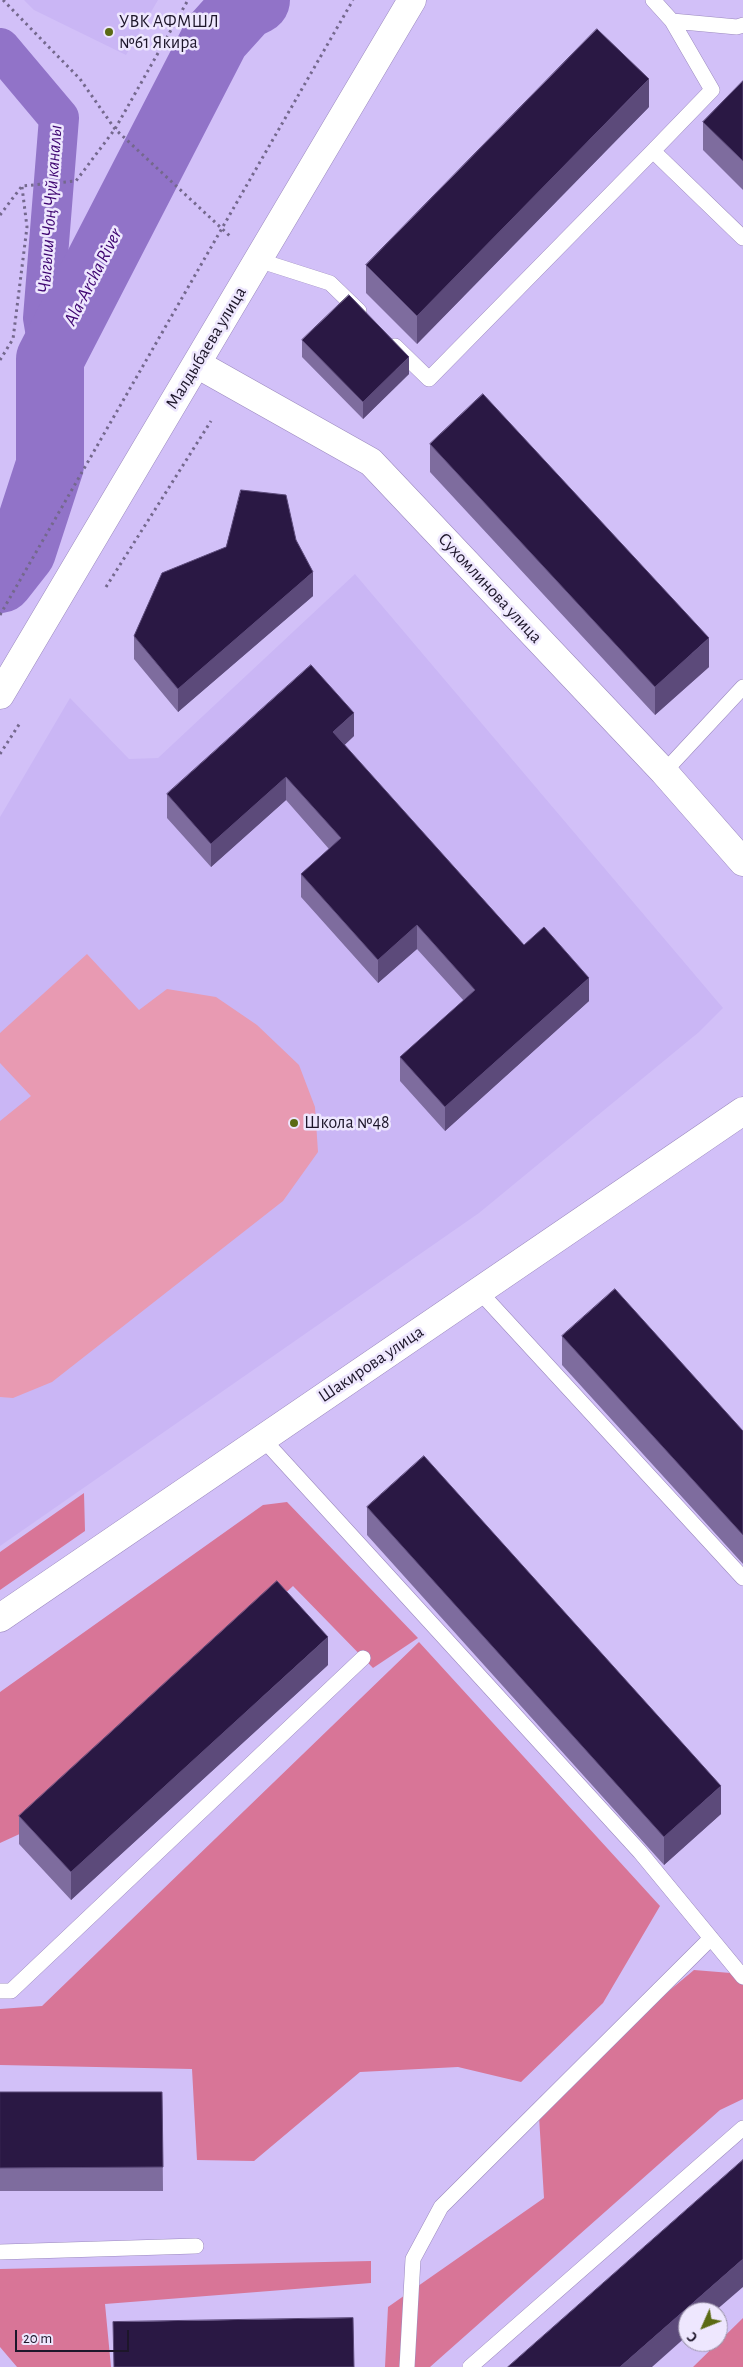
<!DOCTYPE html>
<html>
<head>
<meta charset="utf-8">
<style>
	body { margin:0 }
	#map { position:relative; width:743px; height:2367px; overflow:hidden; background:#d2c0f8; font-family:"Alegreya Sans",sans-serif }
	canvas { display:block }
	.north { position:absolute; left:678px; top:2302px; width:50px; height:50px; box-sizing:border-box; background:#eee7fe; border:1px solid #9a93a9; border-radius:50%; rotate:226deg; font-size:14px; font-weight:700; line-height:20px; text-align:center; color:#1d162a }
	.north::after { content:''; display:block; margin:auto; width:18px; height:22px; background:#5b6a14; clip-path:polygon(50% 0,100% 100%,50% 72%,0 100%) }
	.scale { position:absolute; left:15px; top:2330px; width:114px; height:22px; box-sizing:border-box; border:2px solid #1d162a; border-top:0; padding-left:6px; font-size:15px; line-height:18px; white-space:nowrap; color:#1d162a; -webkit-text-stroke:4px #eee7fe; paint-order:stroke }
</style>
</head>
<body>
<div id="map">
<canvas width="743" height="2367"></canvas>
<div class="north">С</div>
<div class="scale">20 m</div>
</div>
<script>
const g = document.querySelector('canvas').getContext('2d');
g.lineJoin = 'round';
function fill(path, color) {
  g.fillStyle = color;
  g.fill(path, 'evenodd');
}
function stroke(path, color, width, dash) {
  g.strokeStyle = color;
  g.lineWidth = width;
  g.lineCap = dash ? 'butt' : 'round';
  g.setLineDash(dash || []);
  g.stroke(path);
}
function drawText(font, color, halo, rows, align = 'center') {
  g.font = font + ' "Alegreya Sans",sans-serif';
  g.lineWidth = 5;
  g.setLineDash([]);
  g.textBaseline = 'middle';
  g.strokeStyle = halo;
  g.fillStyle = color;
  for (const [text, x, y, turn = 0] of rows) {
    g.save();
    g.translate(x, y);
    g.rotate((+turn || 0) * Math.PI / 180);
    g.textAlign = isNaN(turn) ? turn : align;
    if (halo) g.strokeText(text, 0, 0);
    g.fillText(text, 0, 0);
    g.restore();
  }
}
const built = new Path2D(`
	M24 0H158L126 55 34 10Z
	M355 574 723 1008 699 1032 479 1213 0 1546V817L70 698 129 759 158 758Z`);
const green = new Path2D(`
	M87 954 139 1010 167 989 216 997 257 1025 299 1065 315 1107 318 1152 283 1201 52 1382 13 1398 0 1397V1121L31 1096 0 1063V1033Z`);
const forest = new Path2D(`
	M84 1493 85 1531 0 1590V1552Z
	M287 1502 418 1638 373 1668 293 1586 37 1826 0 1843V1692L263 1505Z
	M419 1642 660 1906 603 2003 521 2082 458 2067 360 2072 254 2161 197 2160 192 2069 0 2065V2009L42 2006Z
	M694 1970 743 1974V2099L720 2110 430 2367H385L388 2307 544 2198 538 2100Z
	M371 2261V2283L105 2304 111 2367H17L0 2347V2269Z
	M743 2318V2367H693Z`);
const canal = new Path2D(`
	M0 48 59 118 43 318 50 359`);
const river = new Path2D(`
	M0 579 22 551 50 465V359L216 37 244 6 256 0`);
const path = new Path2D(`
	M3 0 80 79 115 129 232 238
	M0 215 22 186 76 181 115 129 188 0
	M0 360 13 339 27 227 22 187
	M106 587 211 421
	M0 615 353 0
	M0 754 20 723`);
const service = new Path2D(`
	M653 0 672 21 712 90 653 151
	M672 21 737 27 743 25
	M258 260 330 283 359 311
	M395 346 429 379 653 151 743 238
	M664 772 743 687
	M479 1291 743 1578
	M263 1439 640 1852 743 1977
	M0 1991H11L363 1658
	M0 2252 196 2246
	M407 2367 413 2259 441 2207 711 1938
	M470 2367 743 2128`);
const minor = new Path2D(`
	M197 364 371 462 664 772 743 862
	M0 1618 743 1111`);
const tertiary = new Path2D(`
	M0 695 412 0`);
const wall = new Path2D(`
	M743 81V190L703 150V122Z
	M649 107 417 344 366 293V265Z
	M302 340 409 374 363 419 302 357Z
	M430 444 709 667 655 715 430 472Z
	M296 540 313 596 178 712 134 659V636Z
	M354 736 344 745 524 945 589 1001 445 1131 400 1081V1057L464 1001 417 949 378 983 301 897V874L329 849 286 800 211 867 167 818V794Z
	M562 1336 743 1431V1564L562 1365Z
	M367 1507 721 1814 664 1865 367 1535Z
	M328 1665 71 1900 19 1844V1816Z
	M0 2092H162L163 2191H0Z`);
const shadedWall = new Path2D(`
	M649 79V107L417 344V316Z
	M409 357V374L363 419V402Z
	M313 572V596L178 712V689Z
	M709 638V667L655 715V687Z
	M354 713V736L333 756V732Z
	M286 777V800L211 867V844Z
	M417 925V949L378 983V960Z
	M589 978V1001L445 1131V1107Z
	M328 1637V1665L71 1900V1872Z
	M721 1786V1814L664 1865V1837Z
	M743 2259V2287L714 2312H688V2335L652 2367H620Z`);
const building = new Path2D(`
	M597 29 649 79 417 316 366 265Z
	M743 81V161L703 122Z
	M349 295 409 357 363 402 302 340Z
	M483 394 709 638 655 687 430 444Z
	M241 490 286 495 296 540 313 572 178 689 134 636 162 573 226 547Z
	M311 665 354 713 333 732 524 945 544 927 589 978 445 1107 400 1057 475 990 417 925 378 960 301 874 341 838 286 777 211 844 167 794Z
	M615 1289 743 1431V1535L562 1336Z
	M424 1456 721 1786 664 1837 367 1507Z
	M277 1581 328 1637 71 1872 19 1816Z
	M0 2092H162L163 2167 0 2168Z
	M743 2160V2259L620 2367H508Z
	M353 2318 354 2367H114L113 2322Z`);
const markers = [
	[109,32,5,"#5b6a14"],
	[294,1123,5,"#5b6a14"]
];
const poiNames = [
	["УВК АФМШЛ",119,22],
	["№61 Якира",119,43],
	["Школа №48",304,1123]
];
const streetNames = [
	["Малдыбаева улица",206,348,-59],
	["Сухомлинова улица",490,588,47],
	["Шакирова улица",371,1364,-34]
];
const waterNames = [
	["Чыгыш Чоң Чүй каналы",50,209,-86],
	["Ala-Archa River",93,277,-63]
];
fill(built, '#cab6f5');
fill(green, '#e89ab2');
fill(forest, '#d87597');
stroke(canal, '#9173c8', 40);
stroke(river, '#9173c8', 68);
stroke(service, '#9b89be', 16);
stroke(minor, '#9b89be', 29);
stroke(tertiary, '#9b89be', 29);
stroke(path, '#74688d', 3, [2.5, 4]);
stroke(service, '#fff', 15);
stroke(minor, '#fff', 28);
stroke(tertiary, '#fff', 28);
fill(wall, '#7e6c9e');
fill(shadedWall, '#5c4a7a');
fill(building, '#2a1844');
stroke(building, '#5c4a7a', 1);
for (const [x, y, r, color] of markers) {
  const dot = new Path2D();
  dot.arc(x, y, r, 0, 2 * Math.PI);
  g.fillStyle = color;
  g.fill(dot);
  stroke(dot, '#eee7fe', 2);
}
drawText('18px', '#1d162a', '#eee7fe', poiNames, 'left');
drawText('18px', '#1d162a', '#eee7fe', streetNames);
drawText('italic 19px', '#3e0571', '#eee7fe', waterNames);
</script>
</body>
</html>
